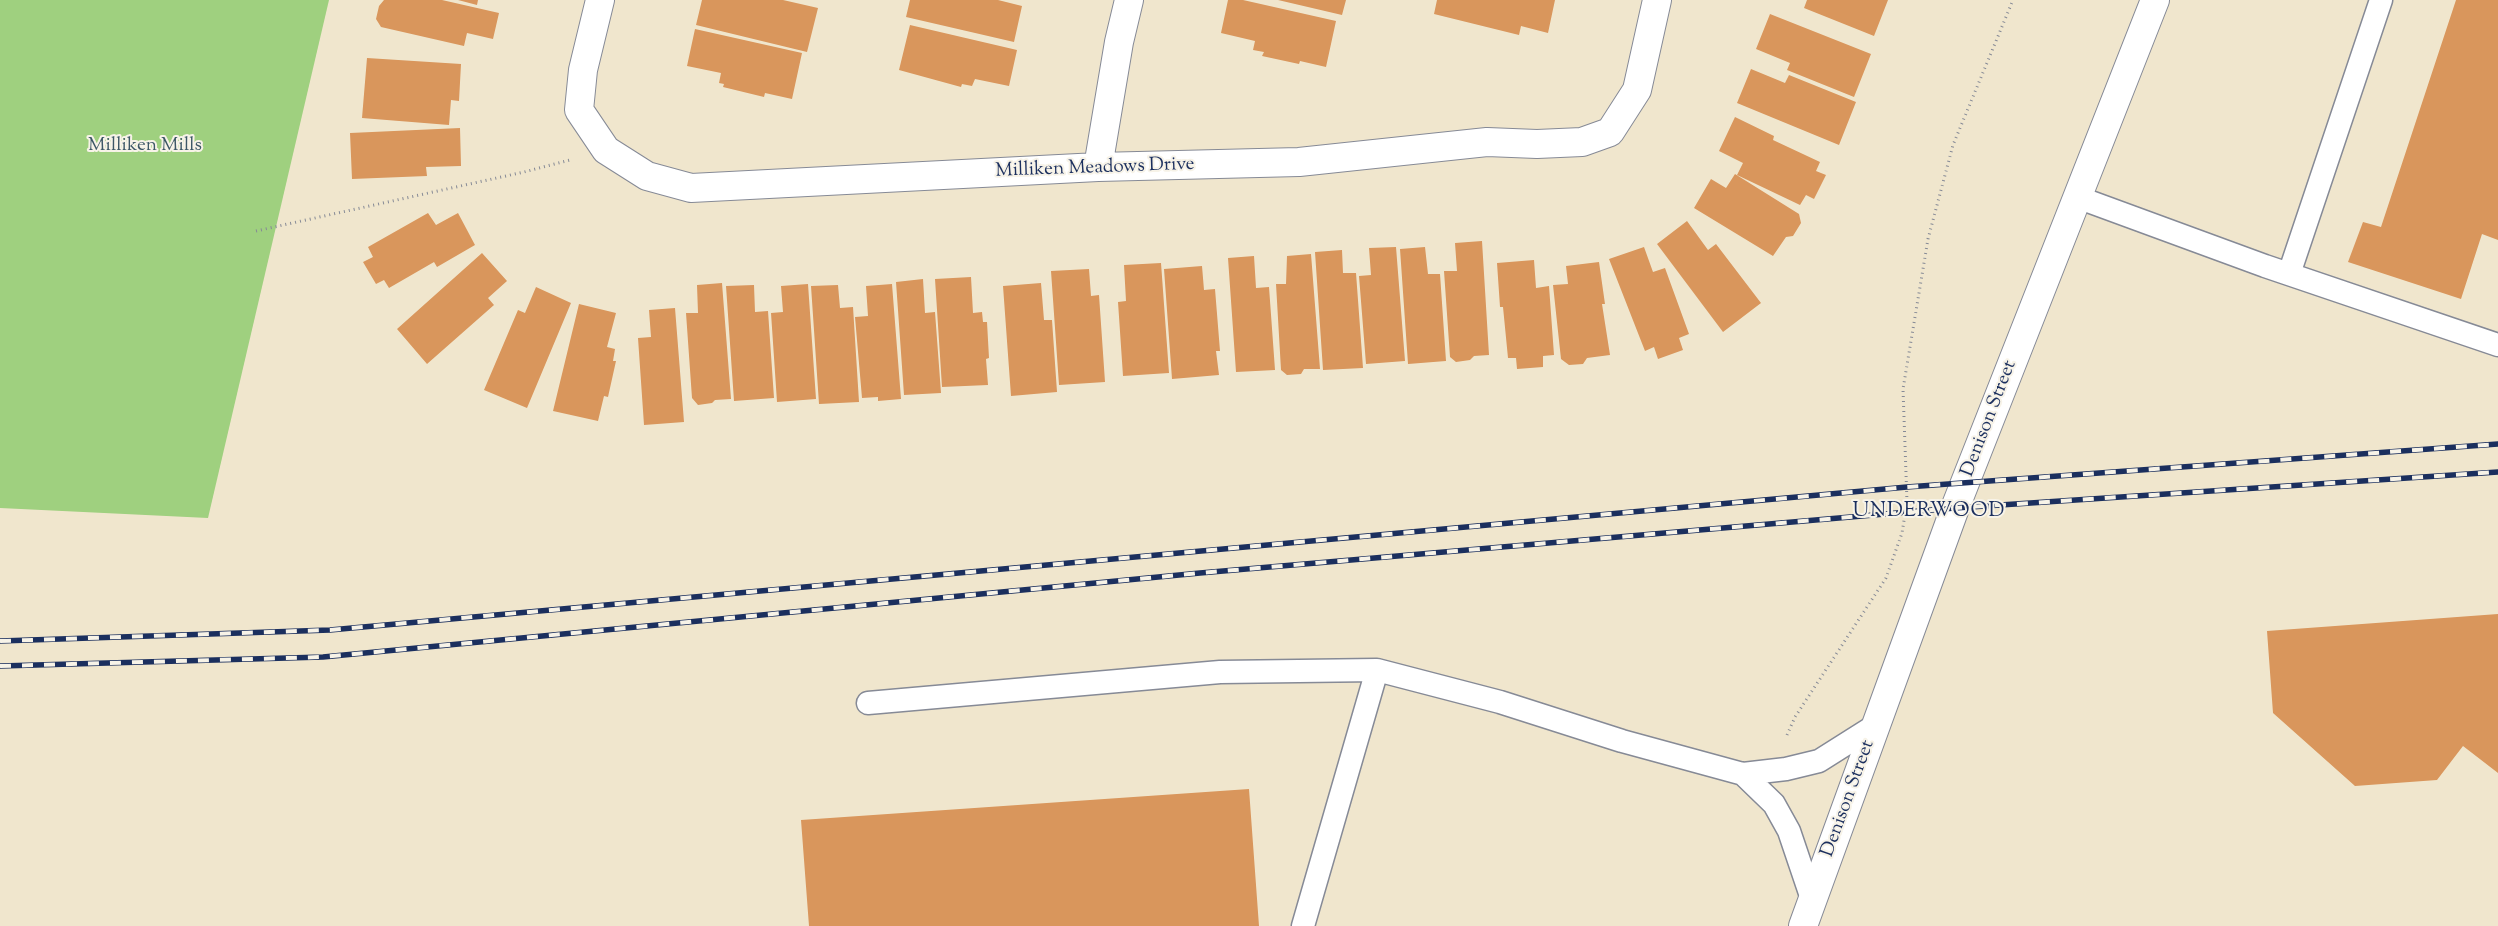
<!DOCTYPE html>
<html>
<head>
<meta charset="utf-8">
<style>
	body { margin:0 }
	canvas { display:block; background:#f0e6cd }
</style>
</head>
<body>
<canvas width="2498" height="926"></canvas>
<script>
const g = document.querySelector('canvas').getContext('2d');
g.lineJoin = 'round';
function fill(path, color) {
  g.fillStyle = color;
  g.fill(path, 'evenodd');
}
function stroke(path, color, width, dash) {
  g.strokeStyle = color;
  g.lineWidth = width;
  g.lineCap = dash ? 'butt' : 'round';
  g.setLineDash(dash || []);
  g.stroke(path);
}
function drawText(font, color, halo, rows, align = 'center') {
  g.font = font + ' "Sorts Mill Goudy",serif';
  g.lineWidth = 4;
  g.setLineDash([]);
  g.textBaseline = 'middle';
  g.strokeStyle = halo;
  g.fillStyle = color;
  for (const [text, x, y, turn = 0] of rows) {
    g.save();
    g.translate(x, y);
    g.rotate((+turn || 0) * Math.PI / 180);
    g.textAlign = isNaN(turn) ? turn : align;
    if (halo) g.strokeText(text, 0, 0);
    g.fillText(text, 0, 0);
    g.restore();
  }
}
const green = new Path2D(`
	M0 0H329L208 518 0 508Z`);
const building = new Path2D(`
	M384 0H442L499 13 493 39 467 33 464 46 381 27 376 19 379 6Z
	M458 0H478L477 5Z
	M702 0H783L818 8 807 52 696 25Z
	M910 0H998L1022 6 1014 42 906 17Z
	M1228 0H1243L1336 21 1326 67 1300 61 1299 64 1262 56 1264 52 1253 50 1255 41 1221 33Z
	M1278 0H1346L1342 15Z
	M1437 0H1555L1548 33 1521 26 1519 35 1434 14Z
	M1807 0H1888L1874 36 1804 8Z
	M2456 0H2498V240L2482 234 2461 299 2348 262 2363 222 2381 227Z
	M1770 14 1871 54 1854 97 1787 70 1790 63 1756 49Z
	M910 25 1017 50 1009 86 975 79 972 86 962 84 961 87 899 70Z
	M695 29 802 53 792 99 765 93 764 97 723 87 724 84 719 83 721 73 687 66Z
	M367 58 461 64 459 101 451 100 449 125 362 118Z
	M1751 69 1785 83 1789 75 1856 102 1839 145 1737 103Z
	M1735 117 1774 136 1773 140 1820 162 1816 171 1826 175 1814 199 1806 195 1800 205 1737 175 1743 163 1719 151Z
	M460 128 461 166 426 167 427 176 352 179 350 133Z
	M1735 174 1799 214 1801 223 1793 236 1786 237 1773 256 1694 208 1711 179 1726 188Z
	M428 213 436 225 458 213 475 245 437 267 434 262 389 288 384 280 376 284 363 262 373 257 368 247Z
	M1687 221 1708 250 1716 244 1761 303 1723 332 1657 244Z
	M1482 241 1489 355 1474 356 1470 360 1456 362 1450 357 1444 271H1457L1455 243Z
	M1396 247 1405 361 1366 364 1359 276 1371 275 1369 248Z
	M1425 247 1428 274H1440L1446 361 1408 364 1400 249Z
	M1644 247 1653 272 1665 268 1689 334 1679 338 1683 350 1658 359 1654 347 1645 351 1609 259Z
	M1342 250 1343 273H1356L1363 368 1323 370 1315 252Z
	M482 253 507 281 488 298 494 305 427 364 397 329Z
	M1311 254 1320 369H1304L1301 374 1287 375 1281 370 1276 284H1286L1287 256Z
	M1254 256 1256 288 1269 287 1275 370 1236 372 1228 258Z
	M1534 260 1536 288 1549 286 1554 355 1543 356V367L1517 369 1516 358H1508L1503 307H1500L1497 263Z
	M1599 262 1605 304H1602L1610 355 1587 358 1583 364 1569 365 1561 359 1553 285 1568 284 1566 266Z
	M1161 263 1169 373 1123 376 1118 302 1126 301 1124 265Z
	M1202 266 1204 290 1215 289 1220 351H1216L1219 375 1172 379 1164 269Z
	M1089 269 1091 296 1099 295 1105 382 1059 385 1051 271Z
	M971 277 973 313 982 312 983 322H987L989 358 986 359 988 385 942 387 935 279Z
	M923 279 925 313 935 312 941 393 904 395 896 282Z
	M722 283 731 399 715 400 712 403 698 405 692 398 686 313H698L697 285Z
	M1041 283 1044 320H1052L1057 392 1011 396 1003 286Z
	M808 284 816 399 777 402 771 313 783 312 781 286Z
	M892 284 901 399 878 401V397L862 398 855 317 868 316 866 286Z
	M754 285 755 312 768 311 774 398 734 401 726 286Z
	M838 285 840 308 853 307 859 402 819 404 811 286Z
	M536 287 571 303 527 408 484 390 518 310 525 313Z
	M579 304 616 313 607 347 615 349 613 361H616L608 397 604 396 598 421 553 411Z
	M675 308 684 422 644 425 638 338 651 337 649 310Z
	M2498 614V773L2463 746 2437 780 2355 786 2273 713 2267 631Z
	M1249 789 1259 926H809L801 820Z`);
const path = new Path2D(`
	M256 231 524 172 570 160
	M1787 735 1795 717 1886 578 1902 533 1907 502 1903 389 1928 239 1953 145 2013 0`);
const service = new Path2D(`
	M2077 197 2265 266 2498 345
	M2289 274 2381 0
	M868 703 1220 672 1377 670 1500 702 1622 741 1743 774 1786 769 1819 761 1876 725
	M1743 774 1774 804 1789 831 1812 899
	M1303 926 1377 670`);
const minor = new Path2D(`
	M600 0 583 70 579 110 606 150 647 176 691 188 1098 167 1299 162 1487 142 1537 144 1582 142 1610 132 1637 90 1657 0
	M1098 167 1119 42 1129 0`);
const secondary = new Path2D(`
	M1803 926 1955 508 2155 0`);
const rail = new Path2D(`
	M0 641 330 630 1907 487 2498 444
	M0 666 323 657 1200 573 1955 508 2498 472`);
const parkNames = [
	["Milliken Mills",145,147]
];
const streetNames = [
	["Milliken Meadows Drive",1095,169,-2],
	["Denison Street",1990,419,-69],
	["Denison Street",1849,799,-70]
];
const neighbourhoodNames = [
	["UNDERWOOD",1929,513]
];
fill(green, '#9fd07f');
fill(building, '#d9965c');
stroke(service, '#868a96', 25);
stroke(minor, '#868a96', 30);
stroke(secondary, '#868a96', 30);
stroke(path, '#868a96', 3, [1, 4]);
stroke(service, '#fff', 22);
stroke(minor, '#fff', 28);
stroke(secondary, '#fff', 28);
stroke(rail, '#1b2f5e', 5.5);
stroke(rail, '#f7f3e8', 4, [11]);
drawText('19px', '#3c5766', '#f7f3e8', parkNames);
drawText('19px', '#1b2f5e', '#f7f3e8', streetNames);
g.letterSpacing = '1px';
drawText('20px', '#1b2f5e', '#f7f3e8', neighbourhoodNames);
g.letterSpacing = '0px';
</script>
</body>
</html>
